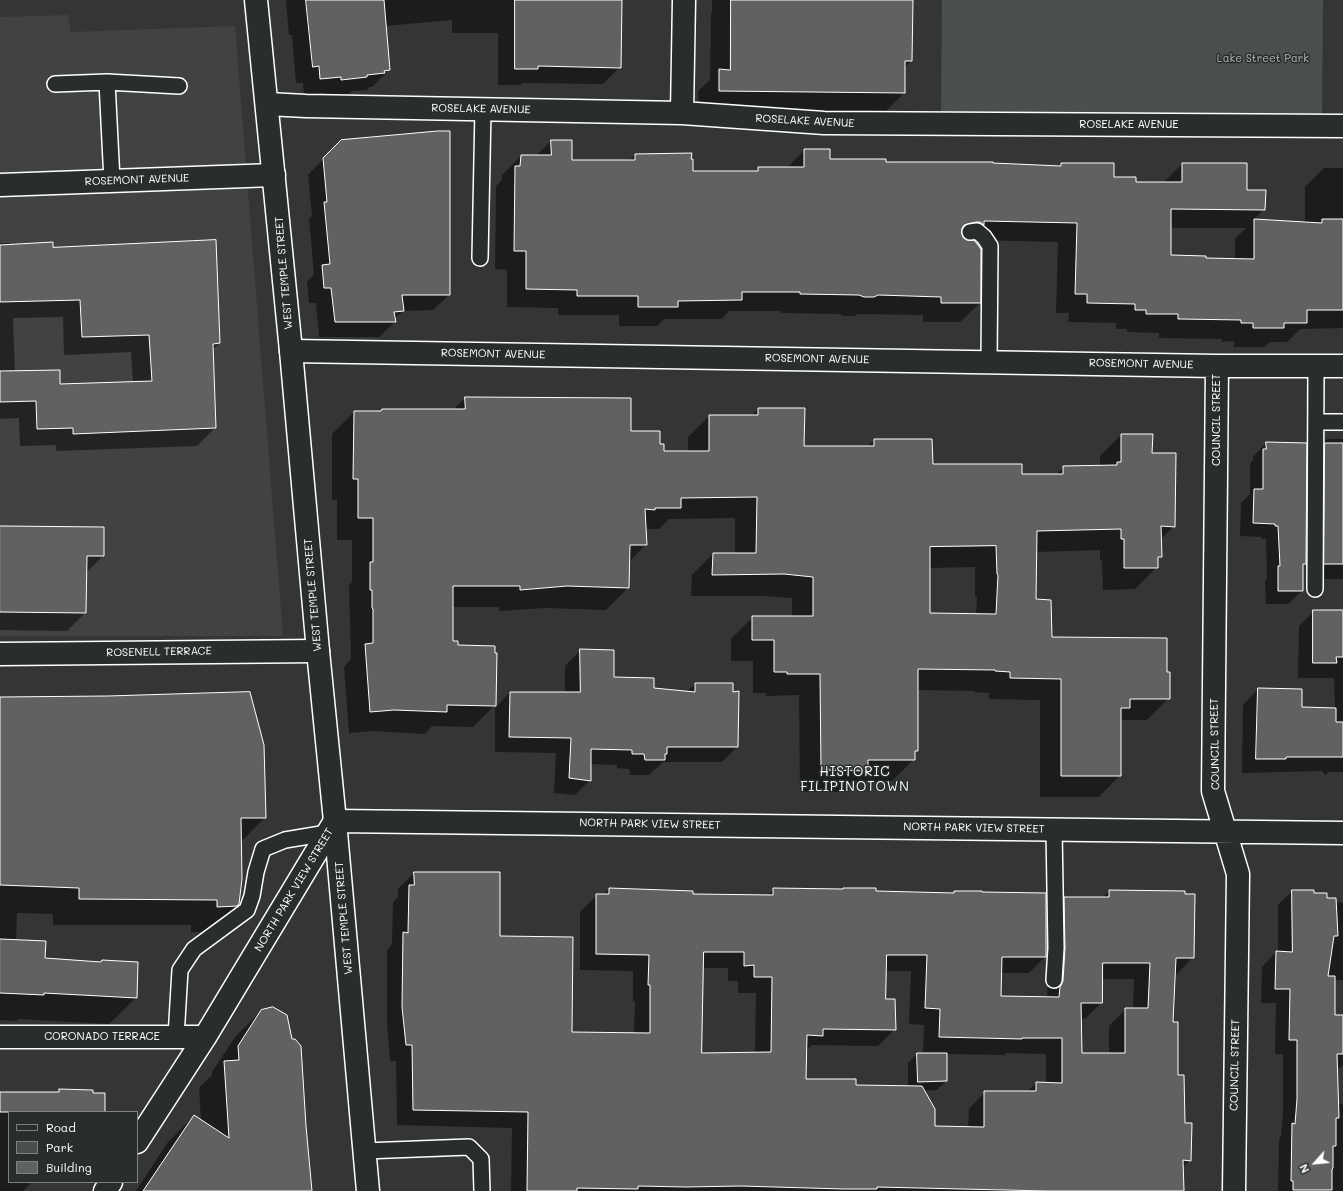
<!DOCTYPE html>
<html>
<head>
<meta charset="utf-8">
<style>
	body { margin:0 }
	#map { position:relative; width:1343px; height:1191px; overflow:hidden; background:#333536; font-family:Mali,sans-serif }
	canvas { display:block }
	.legend { position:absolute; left:8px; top:1111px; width:130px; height:72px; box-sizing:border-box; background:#2a2d2e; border:1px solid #7f8182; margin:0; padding:5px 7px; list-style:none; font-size:12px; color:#fff }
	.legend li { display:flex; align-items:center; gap:8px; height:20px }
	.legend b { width:20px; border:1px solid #7f8182 }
	.north { position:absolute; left:1295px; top:1143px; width:40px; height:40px; -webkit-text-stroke:3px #2a2d2e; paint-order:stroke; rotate:243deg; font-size:11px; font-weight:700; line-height:16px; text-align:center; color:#fff }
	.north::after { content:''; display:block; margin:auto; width:14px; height:18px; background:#fff; clip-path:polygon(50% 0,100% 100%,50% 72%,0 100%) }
</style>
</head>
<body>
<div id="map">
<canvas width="1343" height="1191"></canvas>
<ul class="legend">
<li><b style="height:5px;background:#2a2d2e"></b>Road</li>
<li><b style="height:11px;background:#4c4f50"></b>Park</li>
<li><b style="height:11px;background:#5f6162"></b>Building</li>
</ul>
<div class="north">N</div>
</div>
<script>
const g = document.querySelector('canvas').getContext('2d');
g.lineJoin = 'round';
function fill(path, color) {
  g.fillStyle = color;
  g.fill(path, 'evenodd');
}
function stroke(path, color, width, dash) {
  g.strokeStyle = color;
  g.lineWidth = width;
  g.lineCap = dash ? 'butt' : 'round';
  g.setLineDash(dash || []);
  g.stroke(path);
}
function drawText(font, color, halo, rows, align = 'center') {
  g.font = font + ' Mali,sans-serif';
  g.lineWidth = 3;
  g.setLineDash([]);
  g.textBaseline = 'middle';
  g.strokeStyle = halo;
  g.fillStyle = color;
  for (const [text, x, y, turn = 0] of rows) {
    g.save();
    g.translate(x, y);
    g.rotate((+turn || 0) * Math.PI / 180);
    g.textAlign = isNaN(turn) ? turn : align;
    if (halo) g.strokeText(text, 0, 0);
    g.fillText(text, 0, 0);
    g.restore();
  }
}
const built = new Path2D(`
	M68 15 71 32 235 26 283 636H0V17Z`);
const green = new Path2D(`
	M942 0H1323L1322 119 941 114Z`);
const shadow = new Path2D(`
	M286 0H621L620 67 603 84 523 83 520 85H498V33H452V20L385 26 389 70 372 87H369L367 90 352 91 349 94 324 96V93L304 96 303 83H296L292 35H289Z
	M712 0H912L911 61 904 68V93L883 114 699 112 698 91 710 80 711 13 712 12Z
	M551 141 571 160 629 161 635 155 690 160 692 172H754L759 168H787L804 150 829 160 1058 167 1061 164 1135 183H1163L1182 164 1246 191 1264 209 1254 220 1305 223V187L1324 168H1343V328L1300 329 1287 342H1270L1264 347H1234V341L1222 342V339L1162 338H1159V333L1127 332V329H1116V323L1068 322 1069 313H1056L1058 242 973 240 980 303 960 322H923V315L858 314 854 316H844L839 314 781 313V311H729L722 319H664L657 326H619V315H558V308L507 307V270L495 269 496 186 502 180V175L521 156H536ZM1170 228H1246L1235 239V260L1170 256Z
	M325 157 449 295 433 310 403 311 394 319 395 322 379 337H319L316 303H309L307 282 314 274 309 219 312 216 308 175Z
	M0 243H10V245L52 248 219 343 213 350 215 428 197 446 56 451V445L20 446 19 418 0 419ZM63 317 64 355 131 352 133 383 59 385 15 372 13 318Z
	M465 398 630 432 659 445 663 452H688V437L709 416H751L758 409 803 447H867L874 440 932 465 1021 475H1056L1064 467H1100V456L1121 435 1151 454 1174 526 1160 540 1161 556 1157 560V567L1135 589 1103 590 1102 560H1100V550L1036 552 1035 600 1051 638 1166 673 1169 698 1147 720H1120V775L1099 797H1040V700L989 699V693L974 692V691L917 690V751L914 754V759L892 781H856L845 792H800L799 695 766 696V693H753V661H731V639L753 617H792V598L762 596H691L692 575 713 554H735V518L669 519 659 529H645L646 544 629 562 628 588 606 610 545 608 499 611V607H452V642L457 646 495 705 473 727 432 726 425 734 372 731 349 733 344 667 351 659 349 585 352 582V540H337V500H332V434L354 412H379L382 410H453ZM975 567V596L977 597 976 615 929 614V568Z
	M1327 439H1343V579H1309L1312 455Z
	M1266 443 1305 564 1302 567V591L1288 604H1266L1265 580 1267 578 1266 539H1262V537L1240 536 1241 503 1250 494V464L1253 460V457Z
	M0 527 103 556 86 573 85 613 67 631 0 630Z
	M1343 610V772H1329L1325 775 1322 771 1242 773 1243 705 1258 689 1301 708 1335 709 1334 678H1298L1299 626 1314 611Z
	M581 650 613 678 653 689 687 692 695 684 737 747 722 762H663L649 775H630L629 769 617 768V765L590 764V780L575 795 554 793 556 753 495 752V708L510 692 565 693V666Z
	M0 698 265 817 241 842 238 904 209 932H191V925H53V914L17 913 16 941 44 959 136 998 109 1024 19 1019 16 1021 0 1020Z
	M414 873 499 937 571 1033 634 1034 635 1001H633V971L580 970V912L597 895H603L609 889 692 895 767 896 774 889 841 890 843 889H875V892L953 894 955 892 1045 957 1029 973H1000V997L1047 998 1049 965 1048 914 1065 898H1102L1109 891 1193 957 1177 974H1174L1172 1023 1177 1076 1190 1160 1182 1168V1191H511L512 1128 397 1125 396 1061H390L387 1024V950L392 944 393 902 398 897V889ZM702 968H728V981H738V993H756L755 1053 701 1054ZM885 971H911L909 1024 924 1025 923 1054H917L908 1063V1087L855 1086 805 1080V1052L812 1045 878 1046 895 1029 885 1000ZM1102 979H1134L1133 1009 1125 1010 1109 1026V1054H1081L1080 1019H1085L1101 1003ZM1006 1053 1046 1054V1083H1036L1027 1092H985L969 1109 968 1128 934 1127 923 1091 937 1090 946 1081V1054L1005 1055Z
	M1292 891H1313V894L1326 899 1336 902 1343 903V980H1334V1016H1343V1065L1340 1068H1336L1337 1104H1343V1191H1278L1279 1139 1281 1136 1283 1114V1054H1275L1276 1003H1261L1262 967 1276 952H1278V905Z
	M262 1010 310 1184 311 1191H136L168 1142 194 1116 201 1120 199 1088 212 1075V1072L235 1037Z
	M59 1090 92 1112H9V1182H39H32L23 1191H0V1093H57Z`);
const building = new Path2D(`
	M306 0H384L390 70 384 71 385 73 367 75V77L341 80V77L320 79 319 66 313 67Z
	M515 0H622L621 68 538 66V69H515Z
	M731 0H913L912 61H905V93L719 91V69L730 70Z
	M438 131H450V295H402L404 311 394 312 396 322H335L331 288H324L322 265 330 264 324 202H327L323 158 341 140Z
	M551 140H572V160H635V154L692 153 691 159H693V171H758V167H804V149H830V159H886V162H993V163L1061 166V163H1114V177H1136V182H1182V163H1247V190H1266L1265 210 1171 209V255L1206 256V258L1254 259V219L1322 223V219H1343V310H1307V323H1284V328H1253V323H1241V320L1181 319H1178V314H1146V310H1135V304L1087 303V294H1075L1077 223 984 221V225L980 222H976L964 225 962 229 963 237 967 240H974L981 249V303H941V297L878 295 874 297H864L859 295 800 294V292H742V300L678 301V307H638V296H577V290L526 289V251H514L515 166H520L521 155H551Z
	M216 240 220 343 213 344 216 428 73 434V428L37 429 36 401 0 402V371L60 370V384L152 381 149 335 82 337 80 300 0 302V245L53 242V247Z
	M465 397 631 398V431H660V444H664V451H709V415H758V408H805L804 446H874V439H932L933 464H1022V474H1063V466L1117 465V462H1121V434H1153L1152 453H1176L1175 527 1161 526 1162 557H1158V568H1124V539H1121V529L1037 531 1036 599 1051 600 1052 637 1167 638V672H1170V699H1130V708H1121V776H1061V679L1010 678V672L995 671V670L918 669V751H915V760H868V771L821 770 820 674H787V672H774V640H752V616H813V577L784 574 712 575 713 553H756L757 497 681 498V508H655V510L645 509 647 545H630L629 588 567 586 520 590V586H453V641H458V645L495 646V653H497L496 706 447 705V712L394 710 370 712 365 644 373 643V609L372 608V590H370V562H373V518H358V479H353L354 411H381L382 409H465ZM996 546 997 574 998 575 996 614 930 613V547Z
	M1266 442 1307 443 1306 564H1303V591H1278V566H1280L1278 526H1275V524L1253 523 1254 489H1263V449H1266Z
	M1325 443H1343V564H1324Z
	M0 526 104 527V556H87L86 613 0 612Z
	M1313 610H1343V657H1336L1337 663H1313Z
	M580 649 614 650V677L654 678V688L695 692V683H733V692L739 691 738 747H667V754H665V760H645L644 754H632V750L591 749V781L569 778 571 738 509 737 510 692H580Z
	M1258 688 1302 689V707L1336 708V722H1343V757H1286V759H1256Z
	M250 692 264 745 266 818H241L242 879 239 904 237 906 217 907V900L79 899V888L0 885V697L108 696Z
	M414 872H500V936L573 937 572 1032 650 1033V985H648L649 955 596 954V894H609V888L693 891V894L773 895V888L843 889V888H876V891L954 893V891H982V892L1046 893V957H1002L1001 996 1059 997 1060 987 1063 981 1065 948 1064 897H1109V890L1185 891V894H1195L1194 958H1176L1173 1022H1178V1075H1184L1185 1123H1192L1191 1161 1183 1160 1184 1191H1047L877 1187V1189H843L741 1186 686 1187 638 1186V1189L577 1188V1191H527L528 1112 413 1110 412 1045H406L402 1007 403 932 408 933 409 885H414ZM704 952H744V966L754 965V977H772L771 1052 702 1053ZM887 955H927L925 1008 940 1009 939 1037 1022 1039V1038H1062V1083L1036 1082V1091H984V1127L935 1126V1109L922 1086 856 1085V1079H806L807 1035 823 1036V1029L896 1030 895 999H886ZM1103 963H1150L1148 1008H1125V1053H1082L1081 1003H1102Z
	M1292 890H1314V893H1327V898H1336L1338 936H1334L1328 976H1335V1015H1343V1054H1337L1339 1118H1336V1146H1333V1168L1332 1169V1190H1293V1181H1291L1292 1123 1295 1124 1297 1099V1040H1289L1290 989H1275L1276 951 1292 952Z
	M0 939 46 941 45 958 101 962 102 960 138 962 137 998 44 993V995L0 993Z
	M273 1007 287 1015 292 1039H295L301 1046 306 1126 312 1191H143L194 1115 229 1138 224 1061 239 1060 238 1046 261 1010Z
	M917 1053H947V1081L918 1082Z
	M59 1089 93 1090V1093H105V1112H0V1092H59Z`);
const lane = new Path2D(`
	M107 82 179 86
	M55 84 107 82 112 181
	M970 232 977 231 984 237 990 246 989 362
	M480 258 483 109
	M1316 422H1343
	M1315 589 1316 366
	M1054 829 1056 948 1054 980
	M176 1037 180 970 194 949 247 910 252 896 256 872 263 849 285 840 327 833
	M364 1151 469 1147 481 1159 482 1191`);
const street = new Path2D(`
	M267 104 306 106 682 113 824 123 1343 126
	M682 113 684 0
	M0 185 274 175
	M291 351 1217 366H1343
	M1217 366 1213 791 1238 874 1234 1191
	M0 654 318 651
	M0 1037H205
	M137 1142 205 1037 335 821 1343 833
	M105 1191 111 1182`);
const secondary = new Path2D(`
	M256 0 291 351 318 651 335 821 368 1191`);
const parkNames = [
	["Lake Street Park",1263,59]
];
const streetNames = [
	["ROSELAKE AVENUE",481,109,1],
	["ROSELAKE AVENUE",805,121,3],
	["ROSELAKE AVENUE",1129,125],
	["ROSEMONT AVENUE",137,180,-2],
	["WEST TEMPLE STREET",284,273,-95],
	["ROSEMONT AVENUE",493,354,1],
	["ROSEMONT AVENUE",817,359,1],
	["ROSEMONT AVENUE",1141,364,1],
	["COUNCIL STREET",1217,420,-90],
	["WEST TEMPLE STREET",313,595,-95],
	["ROSENELL TERRACE",159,652,-1],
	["COUNCIL STREET",1215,744,-91],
	["NORTH PARK VIEW STREET",650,824,1],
	["NORTH PARK VIEW STREET",974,828,1],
	["NORTH PARK VIEW STREET",294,890,-59],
	["WEST TEMPLE STREET",344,918,-95],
	["CORONADO TERRACE",102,1037],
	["COUNCIL STREET",1235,1065,-89]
];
const quarterNames = [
	["HISTORIC",855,772],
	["FILIPINOTOWN",855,787]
];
fill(built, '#404243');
fill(green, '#4c4f50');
fill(shadow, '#0007');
fill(building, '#5f6162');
stroke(building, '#fff', 1);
stroke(lane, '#fff', 18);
stroke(street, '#fff', 25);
stroke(secondary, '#fff', 25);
stroke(lane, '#2a2d2e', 15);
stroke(street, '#2a2d2e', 22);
stroke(secondary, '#2a2d2e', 22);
drawText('11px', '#b7b9b9', '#2a2d2e', parkNames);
drawText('11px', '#fff', '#2a2d2e', streetNames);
g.letterSpacing = '1px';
drawText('13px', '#fff', '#2a2d2e', quarterNames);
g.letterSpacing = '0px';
</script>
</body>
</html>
